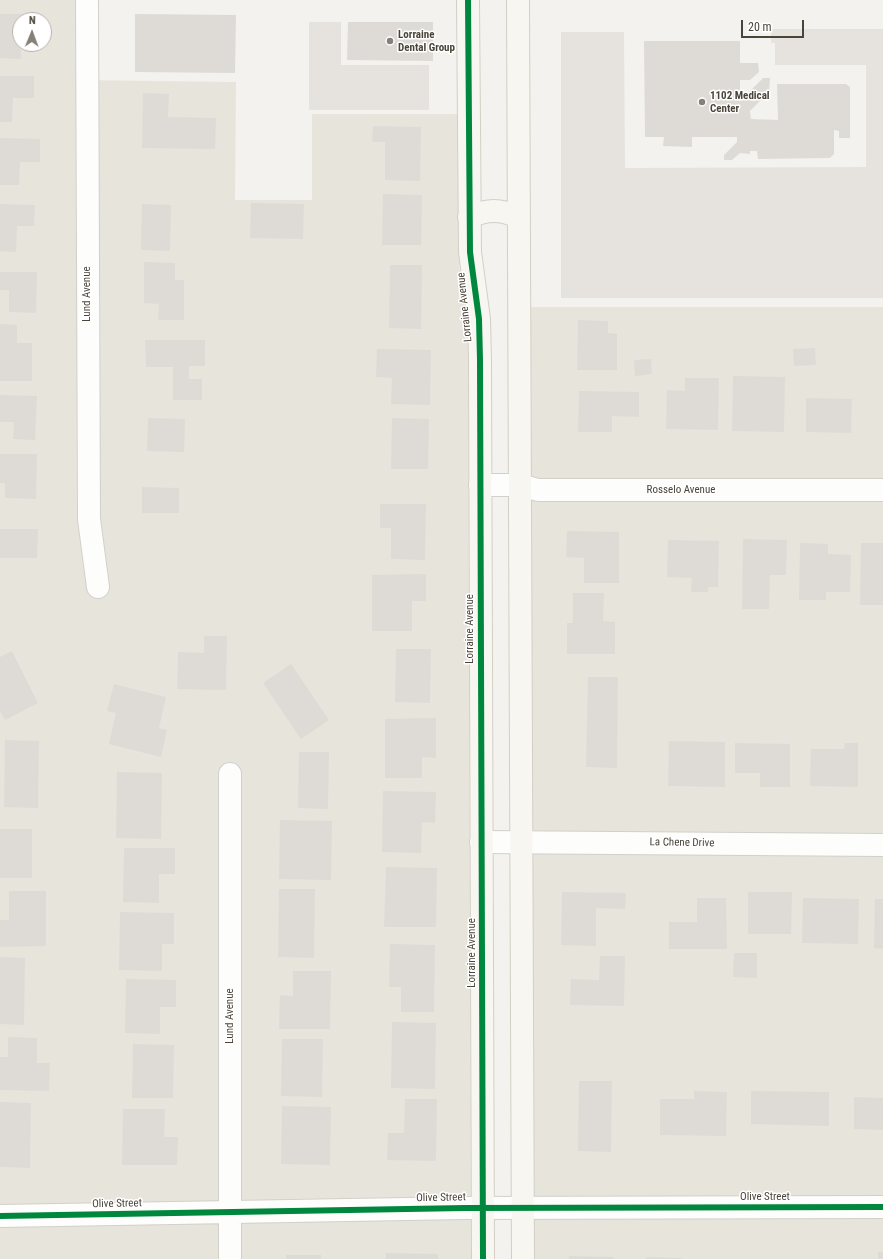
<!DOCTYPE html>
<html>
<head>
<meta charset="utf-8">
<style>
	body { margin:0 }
	#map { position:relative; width:883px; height:1259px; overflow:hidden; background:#f4f2ee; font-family:"Roboto Condensed",sans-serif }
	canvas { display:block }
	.north { position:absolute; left:12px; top:12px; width:40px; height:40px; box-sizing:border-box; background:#fff; border:1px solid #b7b4b0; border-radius:50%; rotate:1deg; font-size:11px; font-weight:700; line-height:16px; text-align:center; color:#4b4439 }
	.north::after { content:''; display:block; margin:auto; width:14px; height:18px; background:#868178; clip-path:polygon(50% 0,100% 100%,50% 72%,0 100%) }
	.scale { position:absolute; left:741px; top:20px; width:63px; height:18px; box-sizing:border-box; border:2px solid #4b4439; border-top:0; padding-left:5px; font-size:12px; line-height:14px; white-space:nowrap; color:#4b4439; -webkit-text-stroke:3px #fff; paint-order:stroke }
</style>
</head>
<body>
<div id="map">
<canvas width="883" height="1259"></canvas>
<div class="north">N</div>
<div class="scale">20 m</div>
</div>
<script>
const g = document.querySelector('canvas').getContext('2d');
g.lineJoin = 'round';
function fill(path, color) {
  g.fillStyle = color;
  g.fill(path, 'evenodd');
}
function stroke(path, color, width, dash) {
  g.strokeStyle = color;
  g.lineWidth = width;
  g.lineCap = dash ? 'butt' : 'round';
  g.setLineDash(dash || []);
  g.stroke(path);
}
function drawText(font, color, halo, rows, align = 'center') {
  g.font = font + ' "Roboto Condensed",sans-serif';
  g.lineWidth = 3;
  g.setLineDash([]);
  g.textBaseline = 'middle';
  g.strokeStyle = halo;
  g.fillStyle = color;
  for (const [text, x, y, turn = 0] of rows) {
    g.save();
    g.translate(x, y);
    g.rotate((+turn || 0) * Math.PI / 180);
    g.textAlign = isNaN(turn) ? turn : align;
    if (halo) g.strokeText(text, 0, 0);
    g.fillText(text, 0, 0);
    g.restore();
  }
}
const residential = new Path2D(`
	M0 0H76V80L236 82 235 200H312V114H459V249L460 276 467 309 468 341 471 1259H0ZM20 20H44V44H20Z
	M530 307H883V1259H534Z`);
const parking = new Path2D(`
	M309 22H341V65H429V110H309Z
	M771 29H883V298H561V32H624L625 168 866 167V65H775V43H771Z`);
const building = new Path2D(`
	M0 14H38V20H20L21 59 0 58Z
	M135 14 236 15 235 73 135 72Z
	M348 22H433V61L347 60Z
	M644 41H740V63H758L759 72 750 80H740V92H749L763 78H770L769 92 750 111 751 119 778 120 777 84H846L850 87V138H839V131L834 130V154L830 158 758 159 757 151H750V154L740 153 732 160H724V155L737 142V137H692V147L663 146 664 137H645Z
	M0 76H34V98H13L12 122H0Z
	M143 93 169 94 168 117 216 118 215 149 142 148Z
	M373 126 421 127 420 181 385 180V142H372Z
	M0 138 40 139V162H20L19 185H0Z
	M383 194 422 195 421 245H382Z
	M251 203 304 204 303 239 250 238Z
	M0 204 35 205 34 226H17L16 252 0 251Z
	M142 204 171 205 170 251 141 250Z
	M144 262 175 263V280H184V320H158L159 304 144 303Z
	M390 265H422L421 329 389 328Z
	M0 272H37L36 313 9 312V290H0Z
	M578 320 608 321V333L617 334V370H577Z
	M0 324 17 325V343H32V381H0Z
	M145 340H205V366H189V379H202V400H173V367H146Z
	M815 348 816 365 794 366 793 349Z
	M377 349 431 350 430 405 391 404 392 378 376 377Z
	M651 359 652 374 635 376 634 360Z
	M733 376 785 377 784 432 732 431Z
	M685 378H719L718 430 666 429 667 390 685 391Z
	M579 391 639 392V417L612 416V432H578Z
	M0 395 37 396 35 440 13 439 14 422H0Z
	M806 398 852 399 851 433 806 432Z
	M148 418 185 419 184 452 147 451Z
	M392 418 429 419 428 469H391Z
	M0 454H37L36 499 5 498V483H0Z
	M142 487 179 488V513H142Z
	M380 504H426L425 560 391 559V528H380Z
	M0 529H38L37 558H0Z
	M567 531 619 532V583H584V558L566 557Z
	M743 539 787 540 786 575H770L769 609H742Z
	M668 540 719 541 718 587H708V592H691L692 578 667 577Z
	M800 543 828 544V554L851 555 850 592H826V600H799Z
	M861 543H883V605H860Z
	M426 574V601H412V631H372V575Z
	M573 593H604L603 621 615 622V654H567V623H573Z
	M204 636H227L226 690 177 689 178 652 204 653Z
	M396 649H431L430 703 395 702Z
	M12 651 38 703 5 720 0 711V657Z
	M291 664 329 720 301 739 263 683Z
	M588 677H618L617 768 586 767Z
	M114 684 166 697 159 728 167 730 161 757 109 744 116 713 107 711Z
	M436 718V758L422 757V778H385V719Z
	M5 740 39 741 38 808 4 807Z
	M669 741 725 742V787L668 786Z
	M735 743 790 744V787H760V773H735Z
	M845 743H858V787L810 786 811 749H844Z
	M299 752H329L328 809 298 808Z
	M117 772 162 773 161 839 116 838Z
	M383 791 436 792 435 823 422 822 421 853 382 852Z
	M280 820 332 821 331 880 279 879Z
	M0 829H32V878H0Z
	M124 848H175V874H159V903L123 902Z
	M386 867 437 868 436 927H384Z
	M279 889H315L314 958 278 957Z
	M9 891H46V946L0 947V920H9Z
	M562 892 626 893 625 909 596 908V946L561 945Z
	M748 892H792L791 934H748Z
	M697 898H726L727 949H669V922H697Z
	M803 898 859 899 858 944 802 943Z
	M875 899H883V949L874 948Z
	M120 912 174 913V944H162V971L119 970Z
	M390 944 435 945 434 1012H401V987H389Z
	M734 953H757V978L733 977Z
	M600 956H625L624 1006 570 1005 571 979 599 980Z
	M0 957 25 958 24 1025 0 1024Z
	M293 971H331L330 1029H279L280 995 293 996Z
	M126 979 176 980V1007H160V1034L125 1033Z
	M392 1022 436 1023 435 1089 391 1088Z
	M8 1037 37 1038V1063H50L49 1091 0 1090V1057H8Z
	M282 1039H323L322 1097 281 1096Z
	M133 1044 174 1045 173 1098H132Z
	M579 1081H612L611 1152 578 1151Z
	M694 1091 727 1092 726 1136 660 1135V1099H694Z
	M751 1091 829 1092V1126L751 1124Z
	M854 1097 883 1098V1130L854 1129Z
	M405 1099H437L436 1161 387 1160 388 1133H404Z
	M0 1102 31 1103 30 1168 0 1167Z
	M282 1106 331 1107 330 1165 281 1164Z
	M123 1109H165L164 1137H178L177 1165H122Z
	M878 1252H883V1259H878Z
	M386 1253 438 1254V1259H386Z
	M286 1255H321V1259H286Z
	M569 1256 614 1257V1259H569Z
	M646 1257 682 1258V1259H646Z`);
const street = new Path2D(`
	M87 0 89 519 98 587
	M480 485H520L538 490H883
	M230 774V1259
	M481 842 883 845
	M0 1216 465 1208 883 1207`);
const secondary = new Path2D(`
	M468 0 470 252 479 319 480 360 483 1259
	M518 0 523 1259
	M469 217C488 209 500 209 519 217`);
const cycleway = new Path2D(`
	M468 0 470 252 479 319 480 360 483 1259
	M0 1216 465 1208 883 1207`);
const markers = [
	[390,41,4,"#868178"],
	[702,102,4,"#868178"]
];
const poiNames = [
	["Lorraine",398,35],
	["Dental Group",398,48],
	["1102 Medical",710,96],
	["Center",710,109]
];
const streetNames = [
	["Lund Avenue",87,294,-90],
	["Lorraine Avenue",465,307,-96],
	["Rosselo Avenue",681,490],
	["Lorraine Avenue",470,629,-90],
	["La Chene Drive",682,843,1],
	["Lorraine Avenue",472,953,-90],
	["Lund Avenue",230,1016,-90],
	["Olive Street",765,1197],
	["Olive Street",441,1198,-1],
	["Olive Street",117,1204,-1]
];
fill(residential, '#e7e4dc');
fill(parking, '#e6e3df');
fill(building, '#dedbd6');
stroke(street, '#d2d0cb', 24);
stroke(secondary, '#d3cfc5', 24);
stroke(street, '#fdfdfc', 22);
stroke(secondary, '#f7f6f1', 22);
stroke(cycleway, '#00873e', 6);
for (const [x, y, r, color] of markers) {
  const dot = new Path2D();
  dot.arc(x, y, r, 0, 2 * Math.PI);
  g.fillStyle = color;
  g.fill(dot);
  stroke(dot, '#fff', 1.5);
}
drawText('bold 11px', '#4b4439', '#fff', poiNames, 'left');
drawText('11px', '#4b4439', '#fff', streetNames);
</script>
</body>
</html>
